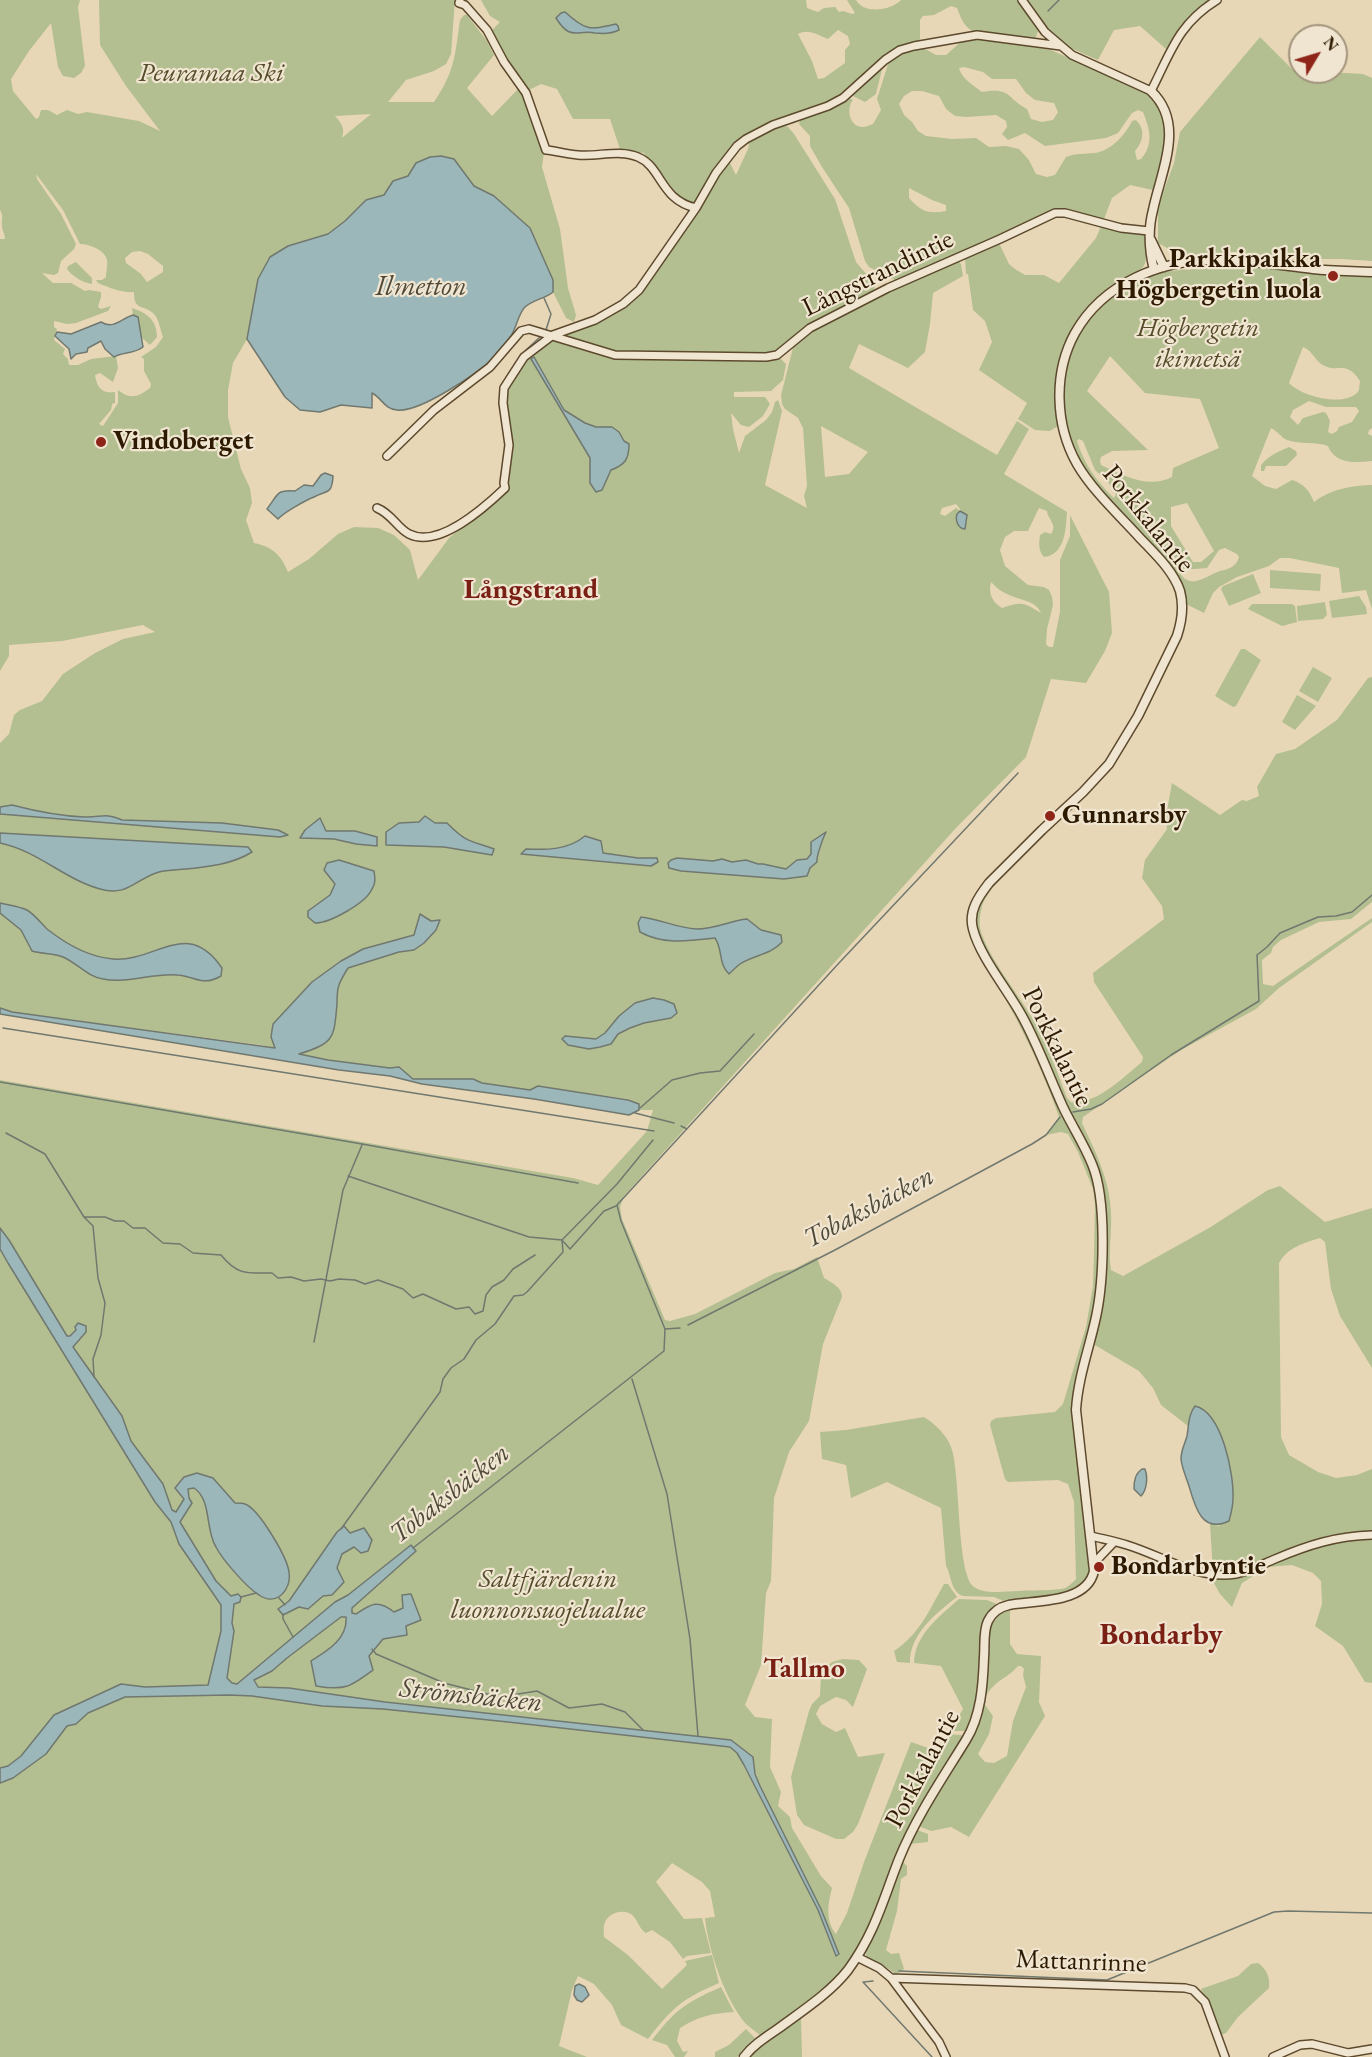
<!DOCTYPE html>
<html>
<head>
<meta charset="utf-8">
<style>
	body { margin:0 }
	#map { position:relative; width:1372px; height:2057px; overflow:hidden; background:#e8d7b6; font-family:"EB Garamond",serif }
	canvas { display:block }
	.north { position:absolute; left:1288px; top:24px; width:60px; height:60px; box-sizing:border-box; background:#f0e5d0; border:2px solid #a2947d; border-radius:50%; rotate:52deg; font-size:16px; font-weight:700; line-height:24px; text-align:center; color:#2d1a00 }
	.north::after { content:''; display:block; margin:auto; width:21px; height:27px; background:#8f2418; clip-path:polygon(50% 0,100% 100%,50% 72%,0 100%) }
</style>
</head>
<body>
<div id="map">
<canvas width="1372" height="2057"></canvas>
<div class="north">N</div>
</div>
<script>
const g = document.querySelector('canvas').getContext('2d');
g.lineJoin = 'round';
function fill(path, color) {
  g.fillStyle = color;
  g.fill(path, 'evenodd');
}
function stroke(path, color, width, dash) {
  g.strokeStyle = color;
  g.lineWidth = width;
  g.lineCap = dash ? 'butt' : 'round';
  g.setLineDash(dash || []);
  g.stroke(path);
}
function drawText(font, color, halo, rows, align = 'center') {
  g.font = font + ' "EB Garamond",serif';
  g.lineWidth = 4.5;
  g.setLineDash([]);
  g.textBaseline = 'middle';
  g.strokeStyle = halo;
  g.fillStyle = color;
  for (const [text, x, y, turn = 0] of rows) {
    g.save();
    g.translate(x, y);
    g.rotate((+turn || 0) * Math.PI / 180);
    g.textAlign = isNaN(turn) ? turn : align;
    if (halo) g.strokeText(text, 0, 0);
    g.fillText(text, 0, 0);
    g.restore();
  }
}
const green = new Path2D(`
	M0 0H80L78 7 85 66 81 73 74 78 63 76 58 67 51 23 29 51 11 79 13 91 36 119 39 117 41 110H48L57 115 67 110 78 114 87 112 139 121 160 131 126 86 100 45 99 0H455L451 54 446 64 434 71 406 80 388 102H434C455 71 455 55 460 20L464 15H467L487 41 494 55 467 88 492 116 518 89 525 97 544 153 542 167 560 229 568 288 576 315 574 322 566 318 553 292V280L530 228 494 196 474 186 454 159 441 156 430 157 416 163 408 176 393 181 384 195 366 200 345 221 328 234 288 246 270 257 258 278 247 339 233 363 228 390V417L241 469 250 488 252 503 246 520 254 543C273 547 281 555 288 572L309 559 338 534 354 527 378 528 394 535 410 550 418 580 449 538 504 494 508 489 507 481 511 431 506 405 508 389 522 366 541 345 618 311 629 303 693 220 713 180 729 161 736 175 748 149 749 145 746 141 780 124 788 127 794 134 835 199 856 262 875 284 874 290 871 294 804 329 792 339 779 357 786 364 783 380 771 391 734 392V397H765L770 404 763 416 749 427 741 425 731 413 733 429 739 453 745 436 766 420 772 412 775 402 778 400 782 411 765 485 807 508 804 496 807 486 803 428 798 418 785 409 782 404 781 395 794 344 810 331 888 290 957 259 961 264 963 276 933 293 930 324 925 352 908 368 859 344 849 368 997 455 1017 421 1029 429 1004 474 1067 512C1066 529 1065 555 1044 557 1038 551 1039 542 1040 535L1045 532 1051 534C1058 525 1048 520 1047 511L1039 508 1028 531H1014L1005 537 1000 550 1005 566 1028 585 1044 587 1049 590 1052 597 1053 605 1047 629 1046 644 1049 647H1053L1060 612V560L1070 536V515L1109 592 1112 633 1105 651 1086 683 1051 679 1026 757 955 829 624 1196 620 1207 622 1219 665 1320 670 1321 695 1314 775 1273 794 1269 817 1257 824 1278C832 1283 842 1287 842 1297L823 1344 809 1421 789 1452 774 1498 771 1581 766 1593 761 1665 745 1705 755 1717 772 1719 770 1767 781 1792 778 1806 790 1817 792 1828 821 1876 832 1888C828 1904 825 1920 836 1934L847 1913 864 1862 911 1742 937 1751 948 1734 961 1735 964 1737 938 1776 910 1829 879 1904 855 1955 835 1979 814 1997 761 2036C756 2032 751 2028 746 2024 725 2000 708 1949 705 1918L715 1917 710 1891 702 1882 672 1863 656 1882 684 1919 702 1918 711 1953 687 1956 683 1959 670 1942 652 1930 646 1933C638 1928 638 1919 631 1914 622 1909 609 1913 605 1922 603 1927 604 1933 604 1937L628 1955 662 1989 687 1965 685 1961 712 1955 719 1983C682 1999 673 2007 648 2039L621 2025 612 2005 594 1984 578 1976 572 1990 559 2046 587 2057H0V1080L573 1178 598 1185 647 1131 653 1110H639V1104L628 1099 538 1086 530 1090 481 1083 473 1079H412L399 1067 390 1068 328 1060 261 1045 12 1012 0 1008V743L9 734 14 715 20 710 42 701 63 674 95 653 123 639 155 632 143 625 62 641 9 645V656L0 671V239H5C5 234 2 231 2 226 1 220 4 216 0 210ZM371 114 343 137H342C346 129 340 121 335 116ZM36 174 63 210 80 244C89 244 105 250 107 260 108 265 106 272 106 277L102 280H96L98 283C110 288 122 293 134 292 134 311 142 304 153 313 159 318 160 329 163 337L156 347 141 357 144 359V371L151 384 150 388C138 397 131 400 118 390V403L103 426 99 424 111 410 112 404 115 403V392C102 394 97 388 95 375L100 373 113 382 118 368 116 356 91 359 78 365H69L68 359 63 354 65 349 54 340 57 329 54 327V321L67 324 76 323 108 311 111 306 101 309 98 307 101 297V292L89 290 85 291 71 283H53L42 273 54 275 58 273 61 261 74 249 76 244 61 214 37 179ZM140 251 148 254 163 266V272L147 282 141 274 126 263 125 258 132 252ZM821 426 868 452 849 474 825 477ZM956 504 967 518 965 529H962L957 523V514L960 511 956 508 945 516 940 514 942 508ZM991 582C996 587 1000 591 1007 594 1018 600 1036 600 1041 613 1023 603 1024 601 1002 608 992 602 988 593 991 582ZM631 1729 731 1740 749 1754 760 1786 821 1909 839 1955 835 1956 818 1910 737 1753 730 1747 659 1739Z
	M481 0H806L807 8 818 12 824 8 835 7 839 12 843 11 852 14 855 13 847 0H856C864 15 892 10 901 0H1018L1038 31 1035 39H1027L977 33C965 29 961 19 957 8L951 6 934 15 923 16 920 20V40L917 43 896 48 845 93 828 103 765 125 735 142 710 175 696 204C672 203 654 172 644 153L620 149 610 119H573L557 89 541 84 527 91 490 32 500 22 490 16ZM838 30 848 36 850 44 845 50V63L824 78 818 79 812 61 798 34C808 28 818 35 828 39Z
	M1025 0H1214L1180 26 1166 49 1140 26 1114 30 1098 60 1068 47 1054 36Z
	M1260 37 1293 70 1363 74 1372 78V261L1342 259H1306L1234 252 1182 256 1158 243V206L1174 163 1180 132Z
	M976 39 1002 41 1051 50 1147 93 1161 111 1166 138 1162 165 1153 190 1130 185 1112 198 1104 219 1132 225 1130 228 1096 220 1066 210 1058 209 1046 213 897 281 869 267 865 261 849 208 822 167 810 146V136L799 124 800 120 847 97 853 100C846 108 849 127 863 127 866 127 869 125 873 124L881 110 877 99 889 61 901 52 920 46 936 55H946L963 40ZM964 67 983 72 992 79H1016L1026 93 1035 100 1054 103 1058 112 1053 120 1042 122 1031 119 1027 109C1006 98 1012 87 982 92 973 85 962 79 959 68ZM912 91H922L939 96 946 109 955 116 966 117 996 115 1006 121 1007 127 1002 134 1008 140 1025 133 1045 146 1106 138 1118 133 1132 113 1138 110 1143 112C1150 130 1154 144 1141 159L1137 160 1135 151C1143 142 1146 130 1136 120L1132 121C1126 134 1111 151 1095 153 1084 154 1076 153 1066 157L1055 175 1047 177 1036 174 1029 160 1019 149 1006 146 989 147 976 138 952 139 926 136 918 131 912 122 904 115 899 104 904 96ZM909 188 932 200 946 205V211C929 214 921 212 909 198Z
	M883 65 876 94 865 102 851 95Z
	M1102 224 1144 235C1146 243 1149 259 1143 267 1135 277 1117 279 1108 288 1062 331 1054 365 1058 426L1050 431 1035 430 1018 419 1027 403 979 370 992 342 985 321 973 310 968 274H966L965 258 970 254 998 241 1009 264 1015 269 1025 275H1044L1059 283 1096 238Z
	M76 262 92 278V284C83 283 72 276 67 269L68 266Z
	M1232 262 1372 274V428L1369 430 1368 434 1372 436V461C1355 463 1335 464 1328 446 1315 441 1301 445 1287 440 1282 438 1277 431 1271 428L1252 476 1265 486 1276 489 1292 480C1304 484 1309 490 1314 502 1329 490 1352 485 1372 485V609L1366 590 1342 593 1339 568 1290 558H1280L1269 566 1237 577 1219 587 1213 593 1204 613 1186 604C1184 594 1181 583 1176 574 1171 563 1160 555 1152 546 1131 523 1106 500 1088 475 1040 404 1065 308 1146 277 1162 271 1178 270 1195 269 1207 267 1220 264 1232 262ZM1303 347C1312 350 1315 361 1323 365 1339 374 1345 359 1360 381 1360 382 1359 389 1359 390 1348 409 1300 396 1289 383ZM1110 356 1145 393 1200 399 1219 448 1173 468 1172 477C1148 489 1124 476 1101 465L1100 461 1101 457 1112 451 1148 450 1087 391ZM1309 401 1326 407H1356L1359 411 1352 422 1339 427 1337 431 1332 434 1328 432 1330 421 1326 413 1323 412 1303 418 1298 425 1290 417 1293 410ZM1079 439 1083 441 1095 470 1108 482 1116 494 1114 498C1097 482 1084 464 1077 441ZM1187 503 1214 551 1201 562H1193L1171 526V507ZM1225 548 1237 554 1239 557C1236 567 1229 569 1220 571 1207 575 1191 591 1180 573L1182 570 1207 568 1219 550Z
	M132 308C147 313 157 320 157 337L150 345 141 337 138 317 133 315Z
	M1289 447 1296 451 1297 455 1286 466H1266L1264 471H1261V465C1269 455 1278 452 1289 447Z
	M1270 570 1321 574 1320 591 1270 588Z
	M1253 574 1261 593 1229 606 1221 589 1223 586Z
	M1359 596 1366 607 1367 614 1332 618 1329 601Z
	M1325 602 1327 615 1323 619 1298 621 1297 606Z
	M1252 604H1292L1295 606 1297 622 1282 626 1248 609Z
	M1241 649H1245L1261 660 1236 706 1233 707 1215 696Z
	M1313 667 1332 678 1318 702 1299 691Z
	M1372 677V902L1351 919 1319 922 1281 940 1273 947 1271 953 1262 960 1263 984 1273 986 1372 918V922L1279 988 1256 1009 1181 1050 1083 1117 1082 1123C1096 1153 1110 1180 1111 1213 1112 1233 1108 1251 1111 1270L1123 1276 1209 1228 1268 1190 1280 1186 1325 1222 1372 1208V1368L1340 1316 1331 1289 1325 1242 1320 1238C1304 1243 1288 1247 1279 1263L1281 1437 1289 1455 1318 1472 1336 1478 1357 1475 1372 1469V1531C1355 1532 1337 1533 1320 1538 1283 1549 1252 1572 1213 1572L1210 1524 1220 1526 1195 1406 1191 1411 1188 1426 1161 1405 1153 1388 1139 1371 1093 1344 1104 1279V1190L1097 1166 1064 1101 1035 1031 980 938C977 930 974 920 976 911 982 887 1035 842 1054 823L1055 825C1036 844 990 883 982 906 980 913 979 921 980 928 986 954 1018 994 1033 1019 1047 1044 1057 1071 1067 1098L1071 1102C1098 1104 1122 1078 1142 1062L1143 1057 1094 982 1093 973 1164 919 1162 906 1142 878 1145 860 1167 829 1166 816 1172 783 1220 815 1242 800 1247 801 1259 796 1257 787 1276 754 1295 749 1337 720 1368 678Z
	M1297 695 1316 706 1295 730 1282 722Z
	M976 947 1021 1019 1093 1175 1099 1207 1098 1264 1097 1286 1090 1330 1072 1407 1084 1499 1083 1519 1091 1568 1086 1582 1069 1592 1006 1602 994 1597 963 1596C950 1591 952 1576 946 1566L941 1508 887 1482 851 1498 846 1465 822 1459 820 1432 846 1430 924 1417C935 1424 946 1434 951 1447 961 1473 956 1574 974 1587 985 1595 1006 1591 1019 1591 1030 1590 1056 1591 1065 1588 1069 1586 1073 1582 1076 1579L1074 1502 1068 1484 1058 1480 1008 1482 1005 1479 990 1425 991 1421 996 1418 1055 1412 1063 1404 1086 1327 1093 1286 1094 1254 1095 1203 1093 1189 1078 1152 1068 1134 1061 1132 1046 1135 1059 1117C1039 1057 1008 1002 976 947Z
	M1372 1537V1683L1365 1682 1343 1646 1315 1626 1322 1604 1321 1581 1313 1573 1292 1565 1268 1567 1242 1583 1232 1607 1220 1594 1211 1578H1231L1251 1572 1325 1542Z
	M944 1584H948L957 1597C936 1613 909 1635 910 1663L897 1662 894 1651C919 1635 930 1609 944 1584Z
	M959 1599 987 1600 999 1605 989 1613 981 1680 968 1731H950L963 1709 941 1666 914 1663C915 1634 939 1617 959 1599Z
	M1010 1607V1644L1017 1654 1041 1656 1039 1702 1045 1716 969 1837 951 1827 931 1831 918 1826 981 1705H985L993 1716 989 1734 978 1754 985 1762 994 1763 1007 1756 1013 1721 1026 1687 1023 1675 1024 1669 1021 1666H1018C1006 1680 997 1678 986 1696L984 1695 988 1629 992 1618Z
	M843 1659 859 1660 867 1669 853 1707 846 1700 836 1697 820 1706 816 1714 822 1724 836 1732 845 1728 858 1757 885 1753 858 1824 853 1832 844 1839H836L804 1825 797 1815 791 1777 809 1711 812 1704 820 1696 821 1672 832 1662Z
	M917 1830 928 1834V1842L910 1844Z
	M903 1862 907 1866V1875L901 1879 897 1911 886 1950 891 1954 899 1953 904 1969 896 1975 889 1969 867 1958 865 1951 879 1924 900 1863Z
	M1258 1963C1267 1970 1270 1976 1269 1988L1238 2017 1226 2033 1221 2035 1218 2033 1213 2015 1201 1989 1238 1976 1251 1964Z
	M721 1987 734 2012C713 2013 697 2017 680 2028L677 2041 683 2052 688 2051 684 2057H675L667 2045 652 2040C676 2009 685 2003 721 1987Z
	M801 2018 802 2057H748L763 2043Z
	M746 2029 755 2038 753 2044 737 2057H715V2052L729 2045Z`);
const water = new Path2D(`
	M565 12C586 31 589 30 616 24L618 26 619 30C611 34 604 34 595 33 577 29 571 42 556 18L561 13Z
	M441 156 454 159 474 186 494 196 530 228 553 280V292C545 299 534 299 525 307 518 314 517 327 511 336 506 343 500 352 494 358 477 373 420 413 397 410 384 409 382 398 372 393V408L341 405 320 412 300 410 285 397 247 339 258 279 270 257 288 246 328 234 345 221 366 200 384 195 393 181 408 176 416 163 430 157Z
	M133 315 138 317 143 347C134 354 123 352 114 357L105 349 101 341 88 348 87 352 76 354 71 359 69 349 55 336 57 332 71 334 101 322C114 330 122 318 133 315Z
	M534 357 564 410 585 423 596 427H612L619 432 624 441 629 444C629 459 625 465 611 470L602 490 596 492 590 483V458L531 359Z
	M325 473 333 476C332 495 327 490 314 497 306 500 283 513 278 519L267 509C278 495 276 489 295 491L304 485 313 486 321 475Z
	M960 511 967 515 965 529C958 529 955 520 957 514Z
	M12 805C35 811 60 816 84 817 101 818 104 812 122 820L222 823 278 830 288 835 280 837 0 814V807Z
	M425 816 435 823H447C467 843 469 840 494 849L492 855 444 847 386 845V832L399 823 419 822Z
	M320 818 326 831H355L377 837V846L356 844 334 839 300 838 305 830Z
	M826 832C823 838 816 857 817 862L810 868 807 876 784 879 681 871 669 868 668 863 671 860 677 858 713 861 722 859 732 862 746 860 758 864H763L786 869 797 860 807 859 811 854V842Z
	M0 833 248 847 252 852C233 864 208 867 186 869 177 870 167 870 159 872 135 879 128 897 100 889 64 879 38 851 0 843Z
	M585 836 601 841 603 853 638 858H657L658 862 651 866 521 854 526 849C547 850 568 850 585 836Z
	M339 860 374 871C375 878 376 883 372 889 366 903 330 923 315 923L308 917V911L330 895 335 884 324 870 327 863Z
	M0 903C8 905 19 906 27 910 34 914 41 923 47 929 66 944 89 957 113 959 157 962 187 917 222 968L221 976C202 987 195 976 177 975 152 973 127 984 103 979 88 977 77 963 63 957 54 953 42 954 32 951L21 930 0 913Z
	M420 914 431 921 440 920 436 930 424 943 414 950 399 952 348 968C345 973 341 979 339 985 337 990 337 998 337 1004 334 1039 334 1043 299 1054L328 1060 390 1068 399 1067 413 1079H473L482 1083 530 1090 538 1086 628 1100 639 1104V1110L629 1115 534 1099 422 1084 390 1076 339 1070 0 1014V1008L12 1012 275 1048 271 1037 273 1024 312 982 341 961 363 949 414 935Z
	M641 917C660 919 677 928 696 929 716 929 729 921 747 919L761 930 781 935 782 942C771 955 753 955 740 964 736 967 732 971 729 974 718 964 723 949 715 938 689 941 663 945 640 932L638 923Z
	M653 998 664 1000 674 1004 677 1013 671 1018 644 1023 630 1028 618 1034 611 1044 600 1047 589 1049 568 1045 562 1039 565 1036 596 1039 605 1033 619 1016 635 1003Z
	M0 1228 9 1240 67 1336H70L76 1330 75 1327 78 1323 86 1326V1332L73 1347 122 1416 131 1441 163 1484 172 1510 176 1512 184 1499 175 1488 184 1477 197 1473 213 1478 235 1503C238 1503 242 1503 245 1504 259 1509 287 1557 289 1572 292 1590 276 1607 259 1595 247 1588 222 1559 216 1547 205 1530 212 1500 194 1488L188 1489 189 1498 192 1503 180 1522 216 1581 231 1596 238 1594 241 1597 240 1602 234 1604 232 1623 234 1631 227 1678 232 1683 237 1684 335 1602 348 1595 411 1545 416 1551 352 1608V1613L356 1614C371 1604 378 1599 394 1612L403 1608 402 1595 411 1594 421 1620 406 1626 407 1635 383 1639 369 1656 373 1670C350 1687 345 1691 316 1686L311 1661C327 1651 348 1639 346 1617H341L287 1658 272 1671 254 1680 258 1687 289 1688 385 1702 731 1740 753 1757 755 1774 760 1786 821 1909 839 1954 836 1956 818 1910 744 1765 737 1753 730 1747 508 1722 383 1709 322 1706 252 1696 230 1695 125 1697 88 1713 76 1724 67 1726 46 1754 13 1778 0 1783V1768L8 1766 21 1756 54 1715 121 1684 145 1687 208 1685 221 1631V1605L179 1544 171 1522 155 1502 8 1263 0 1249Z
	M1195 1406C1222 1412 1234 1474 1233 1498 1233 1505 1231 1514 1229 1521 1202 1534 1195 1507 1189 1486 1186 1477 1182 1468 1181 1459 1181 1450 1185 1444 1187 1436 1189 1425 1188 1415 1195 1406Z
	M1142 1469H1145C1148 1477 1147 1490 1141 1496L1134 1489C1134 1481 1135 1474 1142 1469Z
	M344 1526 350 1533 364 1528 372 1540 368 1551 361 1553 354 1547 342 1554 337 1568 344 1582 332 1595 323 1596 308 1609 299 1607 283 1615 278 1609 289 1601 337 1532Z
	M579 1984 585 1987 589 1995 582 2002 577 2000 574 1995 575 1986Z`);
const stream = new Path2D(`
	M1048 11 1059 0
	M544 298 551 314 546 330
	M526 350 540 337
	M3 1028 654 1131
	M0 1082 362 1144 578 1183
	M640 1108 672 1080 700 1073 720 1071 754 1034
	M1073 1112 1091 1109 1102 1104 1171 1055 1259 1001 1257 955 1267 947 1280 933 1318 917 1336 916 1352 912 1372 895
	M635 1113 674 1123
	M681 1126 687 1129
	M6 1133 45 1154 84 1217 93 1226 98 1278 105 1303 101 1335 93 1359 94 1377
	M348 1176 529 1237 562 1240 570 1249 604 1211 616 1206
	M84 1217H105L115 1221H124L133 1228H145L163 1243 180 1244 193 1253 221 1255C238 1276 248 1273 272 1273L278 1278 291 1277 304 1281 321 1279 330 1281 339 1279 355 1280 365 1284 378 1280 403 1289 413 1298 423 1294 456 1309 469 1307 475 1314 483 1311 486 1295 492 1287 504 1280 513 1269 535 1255
	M688 1325 835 1250 1032 1144 1046 1135 1060 1117
	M665 1329 621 1221 617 1205 839 963 1018 773
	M314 1342 343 1190 362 1145
	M632 1379 667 1494 690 1639 698 1736
	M341 1529 440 1392 443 1379 451 1368 464 1359 476 1340 495 1324 514 1296 523 1295 527 1292 563 1252 562 1240 617 1184 653 1140
	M413 1548 664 1351 665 1329 680 1328
	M241 1597 256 1593
	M279 1598 285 1605
	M283 1614V1619L293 1637
	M372 1649 376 1654 444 1683 499 1697 537 1691 569 1708 602 1704 625 1712 643 1730
	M899 1971 1107 1980 1274 1912 1288 1911 1372 1913
	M863 1982 932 2057
	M864 1982 873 1981`);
const minor = new Path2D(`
	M460 0 459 3 465 5 487 30 504 62 526 93 546 150C556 151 567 154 578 155 597 157 620 149 638 157 662 167 660 200 696 208L716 173 737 146 746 139 773 125 828 106 843 98 885 60 900 50 914 46 977 35 1061 46
	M1022 0 1045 32 1072 55 1151 91C1171 52 1178 24 1217 0
	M387 456 434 410 490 367 521 331 529 329 615 355 766 357 777 355 810 328 888 288 1000 239 1055 213H1065L1121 228 1149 231
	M377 508C392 514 397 528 409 534 439 549 485 507 505 488L504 483 509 445 503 403 504 388 524 357 553 335 595 320 623 304 639 290 696 208
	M1091 1536C1103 1539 1115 1541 1127 1545 1163 1556 1197 1580 1236 1574 1250 1571 1263 1564 1275 1559 1308 1545 1336 1536 1372 1535
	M1095 1562 1114 1542
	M857 1957 879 1968 891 1978 939 2042 946 2057
	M891 1978 1185 1988 1193 1990 1205 2002 1225 2057
	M1273 2057 1300 2045 1312 2044 1348 2053 1372 2049`);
const tertiary = new Path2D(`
	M1151 91C1186 124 1161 171 1153 210 1148 229 1149 250 1154 270
	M1151 240 1164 267
	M744 2057C753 2045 766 2037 779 2028 802 2011 830 1993 848 1970 875 1933 883 1900 899 1859 916 1817 942 1779 966 1740 981 1716 983 1685 984 1657 985 1646 983 1631 988 1621 992 1613 1000 1607 1009 1605 1035 1600 1087 1604 1094 1571L1076 1410C1078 1378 1089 1349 1096 1317 1104 1280 1107 1199 1092 1164 1084 1144 1072 1126 1063 1107 1049 1076 1038 1045 1022 1016 1008 990 980 957 973 929 968 911 979 896 989 883L1042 830 1083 792 1109 764 1138 716 1177 636C1182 621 1184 606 1180 591 1173 570 1154 553 1139 537 1119 515 1092 490 1077 464 1055 425 1053 373 1075 333 1103 283 1162 259 1218 260 1250 260 1281 265 1313 269 1332 271 1352 271 1372 272`);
const markers = [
	[1333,276,6,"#8f2418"],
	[101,442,6,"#8f2418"],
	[1050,816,6,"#8f2418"],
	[1099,1567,6,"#8f2418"]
];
const parkNames = [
	["Peuramaa Ski",211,74],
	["Högbergetin",1198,329],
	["ikimetsä",1198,360],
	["Saltfjärdenin",548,1580],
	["luonnonsuojelualue",548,1611]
];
const poiNames = [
	["Parkkipaikka",1321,260,"right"],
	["Högbergetin luola",1321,291,"right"],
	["Vindoberget",113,442],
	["Gunnarsby",1062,816],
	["Bondarbyntie",1111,1567]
];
const streetNames = [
	["Långstrandintie",878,274,-26],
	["Porkkalantie",1148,519,51],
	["Porkkalantie",1057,1047,64],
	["Porkkalantie",923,1769,-62],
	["Mattanrinne",1081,1962,2]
];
const waterNames = [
	["Ilmetton",421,287],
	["Tobaksbäcken",869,1208,-28],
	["Tobaksbäcken",450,1494,-38],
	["Strömsbäcken",471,1696,6]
];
const neighbourhoodNames = [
	["Långstrand",531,590],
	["Tallmo",804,1669]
];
const quarterNames = [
	["Bondarby",1161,1636]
];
fill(green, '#b3bf90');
fill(water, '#9cb7b9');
stroke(water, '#70786f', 1.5);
stroke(stream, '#70786f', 1.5);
stroke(minor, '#5c492e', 10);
stroke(tertiary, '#5c492e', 11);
stroke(minor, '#f0e5d0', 7);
stroke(tertiary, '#f0e5d0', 8);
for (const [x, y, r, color] of markers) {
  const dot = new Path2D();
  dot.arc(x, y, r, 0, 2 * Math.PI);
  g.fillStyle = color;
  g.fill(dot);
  stroke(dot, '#f0e5d0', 2);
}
drawText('italic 27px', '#554c2b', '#f0e5d0', parkNames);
drawText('bold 27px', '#2d1a00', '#f0e5d0', poiNames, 'left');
drawText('27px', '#2d1a00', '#f0e5d0', streetNames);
drawText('italic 28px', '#4e4938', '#f0e5d0', waterNames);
drawText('bold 28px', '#7a1f14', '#f0e5d0', neighbourhoodNames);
drawText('bold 30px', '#7a1f14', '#f0e5d0', quarterNames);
</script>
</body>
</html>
